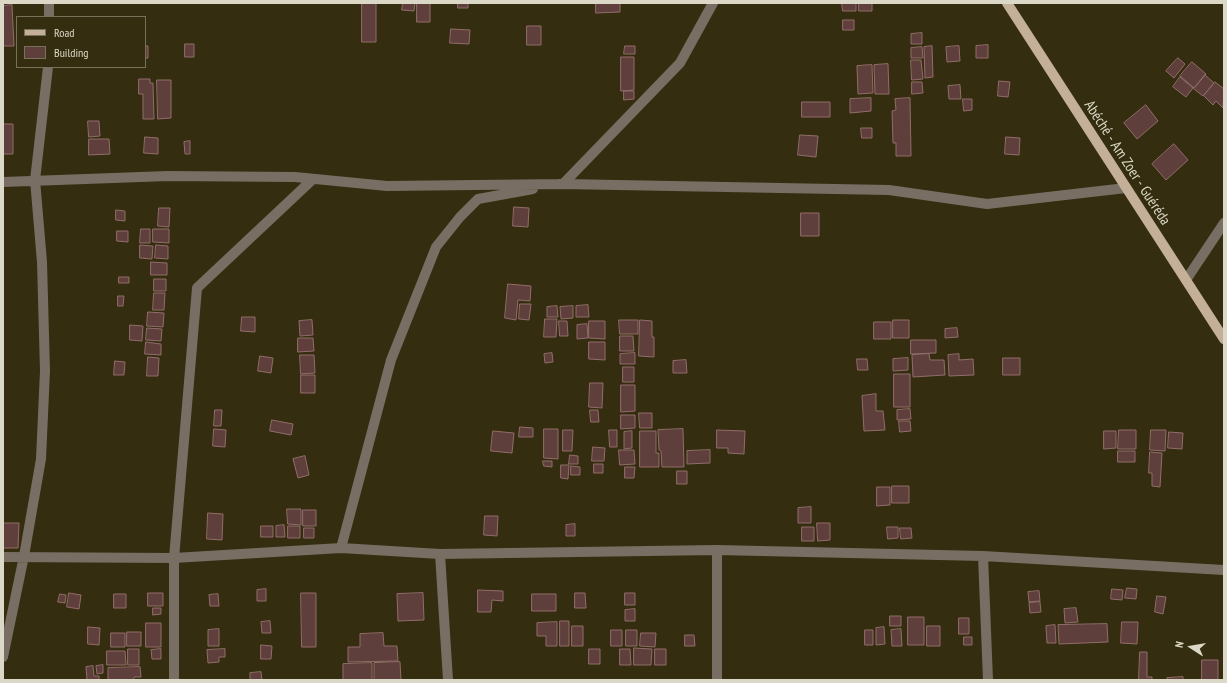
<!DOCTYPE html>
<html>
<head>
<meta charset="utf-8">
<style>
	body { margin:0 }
	#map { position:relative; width:1227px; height:683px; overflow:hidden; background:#342d0f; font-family:"PT Sans Narrow",sans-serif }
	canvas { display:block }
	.frame { position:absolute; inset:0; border:4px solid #dcd8c7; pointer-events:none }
	.legend { position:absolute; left:16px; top:16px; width:130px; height:52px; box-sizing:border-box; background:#342d0f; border:1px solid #777159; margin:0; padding:5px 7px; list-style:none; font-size:12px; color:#dcd8c7 }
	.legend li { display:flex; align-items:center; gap:8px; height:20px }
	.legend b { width:20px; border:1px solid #777159 }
	.north { position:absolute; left:1171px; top:627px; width:40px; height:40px; -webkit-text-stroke:3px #342d0f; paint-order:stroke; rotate:282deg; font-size:11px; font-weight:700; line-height:16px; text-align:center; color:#dcd8c7 }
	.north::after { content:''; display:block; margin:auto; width:14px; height:18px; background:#dcd8c7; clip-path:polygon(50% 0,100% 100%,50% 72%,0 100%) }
</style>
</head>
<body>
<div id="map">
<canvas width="1227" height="683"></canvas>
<div class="frame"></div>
<ul class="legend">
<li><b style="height:5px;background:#c4af99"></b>Road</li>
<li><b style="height:11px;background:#5f3f3c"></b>Building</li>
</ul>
<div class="north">N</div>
</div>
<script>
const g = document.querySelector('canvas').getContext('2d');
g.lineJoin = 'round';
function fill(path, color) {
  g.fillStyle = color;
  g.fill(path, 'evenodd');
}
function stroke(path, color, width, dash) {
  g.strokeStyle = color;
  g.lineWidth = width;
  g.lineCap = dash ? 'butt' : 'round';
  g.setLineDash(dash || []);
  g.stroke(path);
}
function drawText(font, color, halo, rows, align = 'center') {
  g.font = font + ' "PT Sans Narrow",sans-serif';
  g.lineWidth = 3.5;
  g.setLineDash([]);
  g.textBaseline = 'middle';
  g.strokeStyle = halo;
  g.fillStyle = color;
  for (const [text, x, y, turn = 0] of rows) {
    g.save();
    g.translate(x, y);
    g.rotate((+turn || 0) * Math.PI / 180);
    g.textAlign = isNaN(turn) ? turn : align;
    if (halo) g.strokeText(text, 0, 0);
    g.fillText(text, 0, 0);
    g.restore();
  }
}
const building = new Path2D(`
	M362 3H376V42H362Z
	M403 3H415L414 11 402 10Z
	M417 3H430V22H417Z
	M458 3H468V8H458Z
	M596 3H620V12L596 13Z
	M842 3H856V11H843Z
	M859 3H872V11H859Z
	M12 5 14 46H3V6Z
	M843 20H854V30H843Z
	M527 26H541V45H527Z
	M451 29 470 30 469 44 450 43Z
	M922 33V44H911V34Z
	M185 44H194V57H185Z
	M988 45V58H976V46Z
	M145 46H148V58H145Z
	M625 46H635V54H624Z
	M932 46 933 77 925 78 924 47Z
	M959 46 960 61 947 62 946 47Z
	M922 47 923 58H911V48Z
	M621 57H634V90L621 91Z
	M1178 58 1185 64 1174 78 1166 71Z
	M911 60H921L923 79 912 80Z
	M1192 62 1206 74 1194 88 1180 76Z
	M888 64 889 94H875L874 65Z
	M872 65 873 93 858 94 857 66Z
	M1205 75 1214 83 1203 96 1194 89Z
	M1180 77 1193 88 1186 97 1173 87Z
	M139 79H150V83H153L154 119H143V94H139Z
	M157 80H171V118L158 119Z
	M999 81 1010 82 1008 97 998 96Z
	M912 82H922L923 93 912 94Z
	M1215 82 1224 89 1223 108 1216 101 1213 105 1204 96Z
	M960 85 961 99H949L948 86Z
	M624 91H634V99L624 100Z
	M871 98V111L850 113V99Z
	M910 98 911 156H896V143H893L892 111 896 110 895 99Z
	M963 99H972V110L964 111Z
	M802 102H830V117H802Z
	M1146 105 1158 121 1137 139 1124 123Z
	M88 121H99L100 136 89 137Z
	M3 124H13V154H3Z
	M861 128H872V138H862Z
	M800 135 818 136 816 157 798 155Z
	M145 137 158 138V154L144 153Z
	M1006 137 1020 138 1019 155 1005 154Z
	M89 139H109L110 154 89 155Z
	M190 141V154H185L184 142Z
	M1174 144 1188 160 1166 180 1152 164Z
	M514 207 529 208 528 227 513 226Z
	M159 208H170L169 227 158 226Z
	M116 210 125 211V221L116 220Z
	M801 213H819V236H801Z
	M141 229H150V243H140Z
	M153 229H169V243L153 242Z
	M117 231H128V242L117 241Z
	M140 245 153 246 152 259 140 258Z
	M156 245 168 246V259L155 258Z
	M151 262 167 263V275H151Z
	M119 277H129V283H119Z
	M154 279H166V291H154Z
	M508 284 531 286 530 301 518 300 516 320 505 318Z
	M154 293H165L164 310H153Z
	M118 296H124L123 306H118Z
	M520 304H531L529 320 519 319Z
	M588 305 589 317H576V306Z
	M557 306 558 317H547V307Z
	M573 306V318L561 319 560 307Z
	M148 312 164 313 163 327 147 326Z
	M242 317H255V332L241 331Z
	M545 319H557L556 337H544Z
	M312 320 313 335 300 336 299 321Z
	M619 320H638V334H620Z
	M640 320 652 321V337H654V357L639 356Z
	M893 320H909V338H893Z
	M559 321H567L568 336H560Z
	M589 321H605V339L589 338Z
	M874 322H891V339H874Z
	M587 324 588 338 577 339V325Z
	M130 325 143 326 142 341 130 340Z
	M147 328 162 329 161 341 146 340Z
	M957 328 958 337 945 338V329Z
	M620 336H633L634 351H620Z
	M298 338H313L314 351 298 352Z
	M911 340H936V353L911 354Z
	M146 342 161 344V355L145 354Z
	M589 342H605V360L589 359Z
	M552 353 553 362 545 363 544 354Z
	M635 353V364H620V354Z
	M929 354 930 360H944L945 375 913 377 912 355Z
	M959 354V360L973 359 974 375 949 376 948 355Z
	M300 355H314L315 373 301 374Z
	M260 356 273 358 271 373 258 371Z
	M148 357 159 358 158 376H147Z
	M908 358V370L893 371V359Z
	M1003 358H1020V375H1003Z
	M857 359H867L868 370H858Z
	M686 360 687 373H673V361Z
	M115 361 125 362 124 375H114Z
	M623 367H634V382H623Z
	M894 374H910V407H894Z
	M301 375H315V393H301Z
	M590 383H603L602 408 589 407Z
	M621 385H635V411L621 412Z
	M876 394V411H883L885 430 864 431 862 396Z
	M910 409 911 419 897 420V410Z
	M215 410H222L221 426H214Z
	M590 410H598L599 422H591Z
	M639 413H652V428H640Z
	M621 415H635V428L621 429Z
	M272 420 293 424 291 435 270 431Z
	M899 421H910L911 431 900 432Z
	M520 427 533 428V437H519Z
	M214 429 226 430 225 447 213 446Z
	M544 429H558V459L544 458Z
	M683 429 684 467H662L661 451 659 450 658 430Z
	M563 430H573L572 451H563Z
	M609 430H617V447H610Z
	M717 430 745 431 744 454 728 453V448H717Z
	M1119 430H1136V449H1118Z
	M1151 430H1166L1165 451 1150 450Z
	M493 431 514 433 512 453 491 451Z
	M632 431V448L624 449V432Z
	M640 431H656V453H659V467H640Z
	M1104 431H1116V448L1104 449Z
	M1169 432 1183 433 1182 449 1168 448Z
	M593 447 605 448 604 461H592Z
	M619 450H634L635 464 620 465Z
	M710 450V463L687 464V451Z
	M1118 451H1135V462H1118Z
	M1150 452 1162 453 1160 487 1152 486V473H1149Z
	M570 455 578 456V464H569Z
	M305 456 309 475 298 478 293 459Z
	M543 461H552V467L544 466Z
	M594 464H603V473H594Z
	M561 465H569L568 479 561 478Z
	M571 466 580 467V475H571Z
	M625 467H635L634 478H625Z
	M677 471H687V484H677Z
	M892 486H909V503H892Z
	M877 487H890V505L877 506Z
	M811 507V523H798V508Z
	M287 509H301V525L288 524Z
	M303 510H316V526H303Z
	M208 513 223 514 222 540 207 539Z
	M485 516H498L497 536 484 535Z
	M3 523H19L18 548H3Z
	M817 523H830V540L818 541Z
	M575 524V536H566V525Z
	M284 525 285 537H276V526Z
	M261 526H273V537H261Z
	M288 526H300V538H288Z
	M802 527H814V541H802Z
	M887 527H898V538L888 539Z
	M304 528H314V538H304Z
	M900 528H911L912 538 901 539Z
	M1127 588 1137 589 1136 599 1125 598Z
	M266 589V601H257V590Z
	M1112 589 1123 590 1122 600 1111 599Z
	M478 590 503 591V601L492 600 491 612H478Z
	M1039 591 1040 601 1029 602 1028 592Z
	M69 593 81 595 79 609 67 607Z
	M148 593H163V606H148Z
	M301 593H316V647H302Z
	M423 593 424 620 398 621 397 594Z
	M575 593H585L586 608H575Z
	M625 593H635V605H625Z
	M60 594 66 595 65 603 58 602Z
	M114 594H126V608H114Z
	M218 594 219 606H210L209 595Z
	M532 594H556V611H532Z
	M1157 596 1166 597 1163 614 1155 612Z
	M1040 602 1041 612 1030 613 1029 603Z
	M153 608H161V614L153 615Z
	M1076 608 1078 622 1065 623 1064 609Z
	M635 609V621H625V610Z
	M890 616H901V626H890Z
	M908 617H924V645H908Z
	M959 618H969V634H959Z
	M270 621 271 633H262L261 622Z
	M560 621H569V646H560Z
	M557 622V646H546V636H537V623Z
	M1122 622H1138L1137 644 1121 643Z
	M146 623H161V647H146Z
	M1107 624 1108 642 1059 644 1058 625Z
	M1055 625 1056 643H1047L1046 626Z
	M572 626H583V646H572Z
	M927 626H940V646H927Z
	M88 627 100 628 99 645 88 644Z
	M884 627 885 644 876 645V628Z
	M219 629V646H208V630Z
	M901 629 902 646H892L891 630Z
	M611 630H622V646H611Z
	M626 630H637V646H626Z
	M865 630H873V645H865Z
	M127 632H141V646H127Z
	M111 633H125V647H111Z
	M383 633 384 646H397L398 661 348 662V647H360V634Z
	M641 633H656L655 647 640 646Z
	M685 635H694L695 646H685Z
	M964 637H972V645H964Z
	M261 645 272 646 271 659H261Z
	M634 648 652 649 651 665H634Z
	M128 649H139V665H128Z
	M161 649V659H152L151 650Z
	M225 649V657H219V662L208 663 207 650Z
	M589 649H600V664H589Z
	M620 649H630L631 665H620Z
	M655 649H666V665H655Z
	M107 651H125L126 665H107Z
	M1140 652H1147V677H1152V680H1139Z
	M1202 660H1218V680H1202Z
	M400 662 401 680H374V663Z
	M372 663V680H343V664Z
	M103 665V673L97 674 96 666Z
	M93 666 94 676H99V680H87L86 667Z
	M140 667 141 677H134V680H108V668Z
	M261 672 262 680H250V673Z
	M1183 677V680H1167V678Z`);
const minor = new Path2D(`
	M49 17V3
	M3 182 168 176 295 177 387 186 563 184 889 190 987 204 1126 188
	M559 184H563L680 63 713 3
	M1186 280 1224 223
	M341 548 391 360 436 247 460 217 478 199 533 189
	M717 550V680
	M440 554 448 680
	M983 556 988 680
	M3 557 174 558 341 548 440 554 717 550 983 556 1224 570
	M3 657 24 556 41 459 45 371 42 262 35 180 48 67
	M174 680V558L197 288 313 179`);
const major = new Path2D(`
	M1007 3 1224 339`);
const streetNames = [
	["Abéché - Am Zoer - Guéréda",1127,163,57]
];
fill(building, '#5f3f3c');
stroke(building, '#916d6a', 1);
stroke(minor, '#786e63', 10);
stroke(major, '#c4af99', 10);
drawText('15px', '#dcd8c7', '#342d0f', streetNames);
</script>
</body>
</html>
